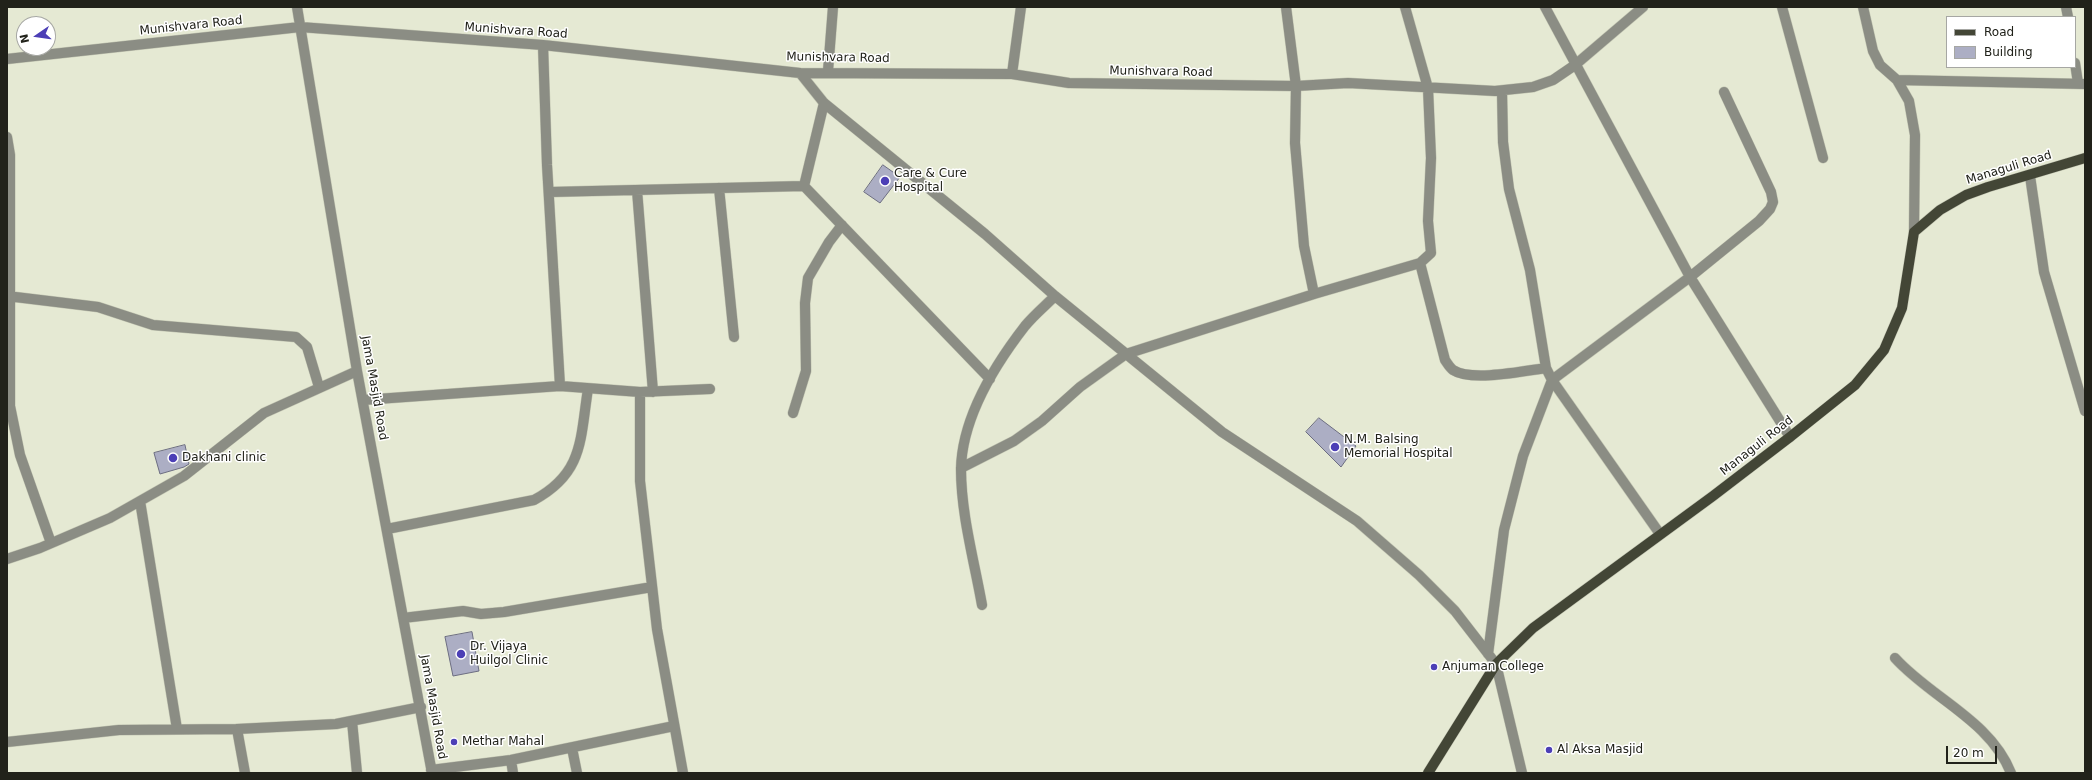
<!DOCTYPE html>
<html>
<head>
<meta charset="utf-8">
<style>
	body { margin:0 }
	#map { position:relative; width:2092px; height:780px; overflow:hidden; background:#e5e9d3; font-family:"DejaVu Sans",sans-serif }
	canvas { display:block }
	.frame { position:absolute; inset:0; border:8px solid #21221a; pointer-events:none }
	.legend { position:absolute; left:1946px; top:16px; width:130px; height:52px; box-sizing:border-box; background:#fff; border:1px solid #a6a7a3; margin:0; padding:5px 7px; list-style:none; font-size:12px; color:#21221a }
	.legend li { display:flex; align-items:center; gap:8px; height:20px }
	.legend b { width:20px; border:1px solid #a6a7a3 }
	.north { position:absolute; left:16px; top:16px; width:40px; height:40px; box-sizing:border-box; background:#fff; border:1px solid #a6a7a3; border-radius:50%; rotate:257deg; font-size:11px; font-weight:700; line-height:16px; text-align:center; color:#21221a }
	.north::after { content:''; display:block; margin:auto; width:14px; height:18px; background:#4c3fb6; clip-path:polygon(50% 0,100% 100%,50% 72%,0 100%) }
	.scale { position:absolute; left:1946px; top:746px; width:51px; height:18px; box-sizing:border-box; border:2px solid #21221a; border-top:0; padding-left:5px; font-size:12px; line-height:14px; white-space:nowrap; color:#21221a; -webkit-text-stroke:3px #fff; paint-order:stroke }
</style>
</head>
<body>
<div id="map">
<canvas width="2092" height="780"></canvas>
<div class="frame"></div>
<ul class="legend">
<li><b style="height:5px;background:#434636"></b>Road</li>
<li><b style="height:11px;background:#acaec4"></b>Building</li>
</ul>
<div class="north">N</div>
<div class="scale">20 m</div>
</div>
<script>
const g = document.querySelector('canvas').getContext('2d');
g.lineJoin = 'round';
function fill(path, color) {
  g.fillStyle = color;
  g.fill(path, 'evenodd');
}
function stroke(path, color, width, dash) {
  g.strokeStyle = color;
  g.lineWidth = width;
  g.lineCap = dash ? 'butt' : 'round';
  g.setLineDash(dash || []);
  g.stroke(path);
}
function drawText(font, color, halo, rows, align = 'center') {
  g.font = font + ' "DejaVu Sans",sans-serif';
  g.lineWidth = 3;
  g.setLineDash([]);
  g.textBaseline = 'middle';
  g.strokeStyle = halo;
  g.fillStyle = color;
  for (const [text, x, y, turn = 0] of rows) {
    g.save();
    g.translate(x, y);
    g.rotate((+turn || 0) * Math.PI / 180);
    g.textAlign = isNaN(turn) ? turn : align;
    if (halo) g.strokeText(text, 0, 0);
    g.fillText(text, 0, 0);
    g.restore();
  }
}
const building = new Path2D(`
	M883 165 900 177 880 203 864 192Z
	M1319 418 1356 446 1341 467 1306 432Z
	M185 445 189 464 184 467 160 474 154 453Z
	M472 632 479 671 453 676 445 637Z`);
const minor = new Path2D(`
	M297 7 357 371 432 773
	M1286 7 1296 86 1295 143 1304 246 1314 294
	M1545 7 1690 277 1790 437
	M1782 7 1823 158
	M1863 7 1873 51 1880 65 1897 80 1909 101 1915 135 1914 232
	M2066 7 2068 17
	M543 45 547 165 560 386
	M7 59 300 27 543 45 800 73 1012 74 1069 83 1296 86 1348 83 1495 91 1533 87 1553 80 1575 65 1643 7
	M2075 63 2078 83
	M828 71 833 7
	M800 73 824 103 985 234 1055 296 1222 432 1357 521 1419 575 1455 611 1496 664 1522 773
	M1012 74 1021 7
	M1897 80 2085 84
	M1502 91 1503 142 1509 189 1530 270 1546 368 1552 380 1660 534
	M7 137 10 155V406L20 455 51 543
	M2030 176 2044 272 2085 411
	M804 186 990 379
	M719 188 734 337
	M637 190 653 392
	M550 192 804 186 824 103
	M1420 263 1445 360C1447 363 1450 368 1453 370 1471 382 1524 371 1546 368
	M7 296 98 307 153 325 296 337 307 347 319 387
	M640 392V481L657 629 683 773
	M363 400 560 386 640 392 710 389
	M793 413 806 371 805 303 808 278 829 242 842 225
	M961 468 1014 441 1042 421 1080 387 1126 354 1314 294 1420 263 1431 253 1428 221 1431 158 1428 88 1405 7
	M140 501 177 729
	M387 529 534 500C584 473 580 439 588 389
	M7 559 40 548 110 518 184 476 264 413 357 371
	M982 605C974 560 961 514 961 469 962 417 994 366 1025 326 1034 315 1045 306 1055 296
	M403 618 463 611 481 614 504 612 652 587
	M1488 654 1504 530 1523 456 1552 380 1690 277 1759 221 1770 209 1773 202 1771 192 1724 92
	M1895 658C1931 698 1990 720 2011 773
	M352 721 357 773
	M237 729 245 773
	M7 742 119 730 237 729 336 724 421 707
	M572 748 577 773
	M511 760 513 773
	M431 770 511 760 674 726`);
const major = new Path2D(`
	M1428 773 1496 664 1533 628 1713 496 1790 437 1855 385 1884 350 1902 308 1914 232 1940 210 1966 195 1988 187 2085 158`);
const markers = [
	[885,181,5,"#4c3fb6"],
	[1335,447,5,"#4c3fb6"],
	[173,458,5,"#4c3fb6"],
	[461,654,5,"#4c3fb6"],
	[1434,667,4,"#4c3fb6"],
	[454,742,4,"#4c3fb6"],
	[1549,750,4,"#4c3fb6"]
];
const streetNames = [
	["Munishvara Road",191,26,-6],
	["Munishvara Road",516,31,4],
	["Munishvara Road",838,58,1],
	["Munishvara Road",1161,72,1],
	["Managuli Road",2009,168,-17],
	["Jama Masjid Road",374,388,80],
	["Managuli Road",1757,446,-38],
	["Jama Masjid Road",433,707,80]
];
const poiNames = [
	["Care & Cure",894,174],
	["Hospital",894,188],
	["N.M. Balsing",1344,440],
	["Memorial Hospital",1344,454],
	["Dakhani clinic",182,458],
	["Dr. Vijaya",470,647],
	["Huilgol Clinic",470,661],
	["Anjuman College",1442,667],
	["Methar Mahal",462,742],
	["Al Aksa Masjid",1557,750]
];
fill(building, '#acaec4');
stroke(building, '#6c6d81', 1);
stroke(minor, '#c2c5b2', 11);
stroke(major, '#c2c5b2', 11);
stroke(minor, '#8b8d84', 10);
stroke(major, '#434636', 10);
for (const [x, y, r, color] of markers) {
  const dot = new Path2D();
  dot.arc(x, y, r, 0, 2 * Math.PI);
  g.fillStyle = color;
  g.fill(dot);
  stroke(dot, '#fff', 1.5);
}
drawText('12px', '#21221a', '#fff', streetNames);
drawText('12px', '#21221a', '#fff', poiNames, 'left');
</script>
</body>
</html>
